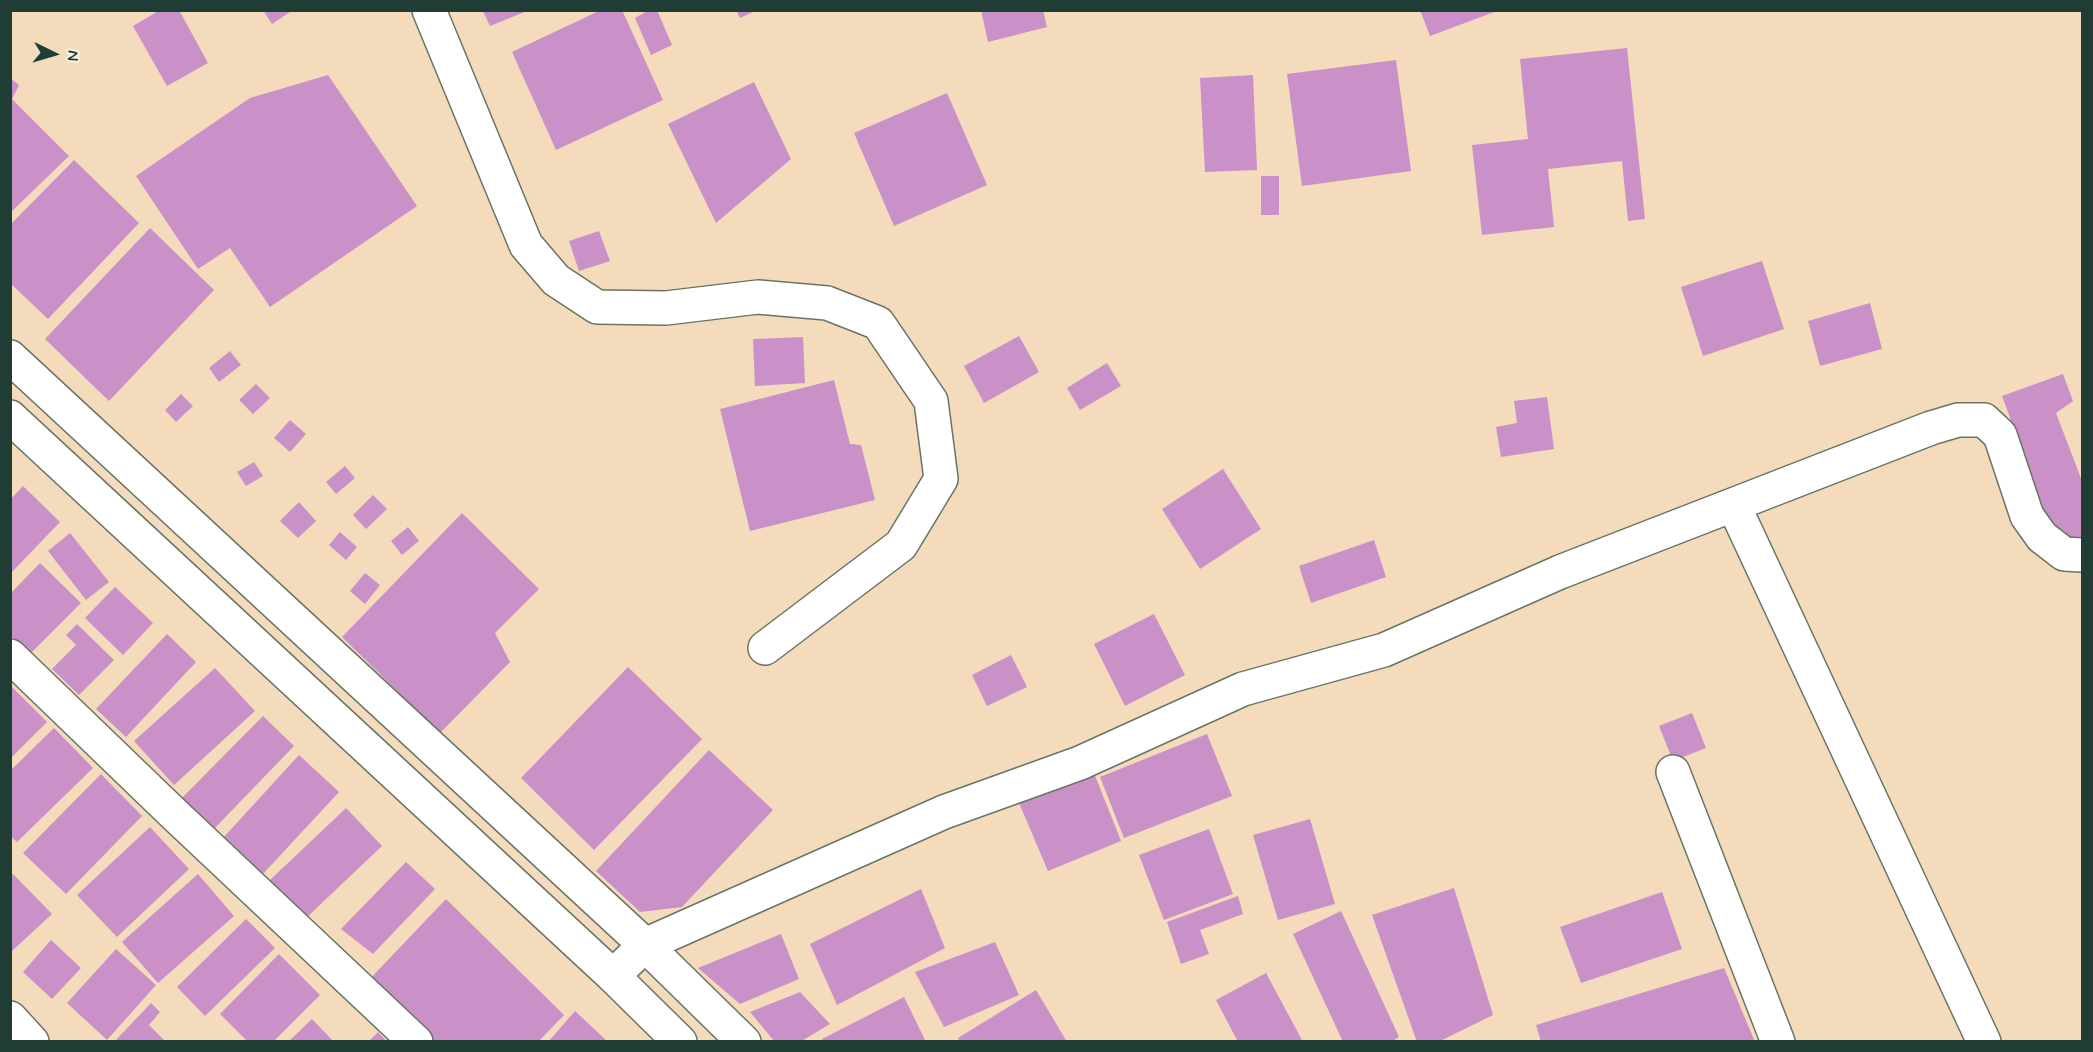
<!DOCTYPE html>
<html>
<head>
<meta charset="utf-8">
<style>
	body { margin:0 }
	#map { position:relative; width:2093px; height:1052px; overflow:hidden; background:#f3dbbc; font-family:Mynerve,sans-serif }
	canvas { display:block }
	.frame { position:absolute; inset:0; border:12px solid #1f3d34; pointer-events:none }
	.north { position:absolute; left:24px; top:24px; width:60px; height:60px; -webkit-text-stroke:4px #fcf5e5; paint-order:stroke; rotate:95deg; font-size:16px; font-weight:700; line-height:24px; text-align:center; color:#1f3d34 }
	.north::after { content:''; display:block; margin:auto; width:21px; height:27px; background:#1f3d34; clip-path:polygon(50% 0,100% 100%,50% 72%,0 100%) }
</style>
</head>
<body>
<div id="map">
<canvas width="2093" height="1052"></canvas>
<div class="frame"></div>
<div class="north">N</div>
</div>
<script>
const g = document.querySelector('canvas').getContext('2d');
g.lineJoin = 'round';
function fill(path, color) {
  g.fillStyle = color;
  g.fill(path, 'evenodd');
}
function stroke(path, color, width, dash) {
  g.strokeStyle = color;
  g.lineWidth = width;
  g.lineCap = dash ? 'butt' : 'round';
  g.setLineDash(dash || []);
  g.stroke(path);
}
const building = new Path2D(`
	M160 10H179L208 63 167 86 133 26Z
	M263 10H293L272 24Z
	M601 10H622L663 100 556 150 512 52Z
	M649 10H657L672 45 651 55 635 18Z
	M736 10H757L740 18Z
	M981 10H1043L1047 27 988 42Z
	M1420 10H1497V11L1430 36Z
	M483 11H527L490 26Z
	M1627 48 1645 219 1628 221 1622 161 1548 169 1554 227 1482 235 1472 145 1528 139 1520 59Z
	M1396 60 1411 171 1302 186 1287 74Z
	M328 75 417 206 270 307 230 248 198 269 136 176 250 98Z
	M1253 75 1257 170 1205 172 1200 78Z
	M10 78 19 85 12 99 69 156 10 213Z
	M754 82 791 159 716 223 668 124Z
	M947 93 987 185 894 226 854 133Z
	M74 160 139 223 48 319 10 283V225Z
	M1261 176H1279V215H1261Z
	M150 228 214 290 109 401 45 339Z
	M599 231 610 261 579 271 569 241Z
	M1762 261 1784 329 1703 356 1681 287Z
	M1870 303 1882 349 1820 366 1808 321Z
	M1019 336 1039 372 984 403 964 366Z
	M803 337 805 383 755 386 753 339Z
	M230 351 241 365 219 382 209 368Z
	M1107 363 1121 386 1080 410 1067 388Z
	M2063 374 2073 401 2056 413 2082 481V539L2068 544 2049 524 2002 396Z
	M834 380 850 444 861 445 875 500 750 531 720 409Z
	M256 384 270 398 253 414 239 400Z
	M181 394 193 406 176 422 165 410Z
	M1547 397 1554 449 1501 457 1496 427 1517 423 1514 401Z
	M290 420 306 434 290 452 274 438Z
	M254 462 263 476 246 486 237 472Z
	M345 466 355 478 336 494 326 482Z
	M1223 469 1261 529 1200 569 1162 509Z
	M23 486 60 522 10 574V500Z
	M373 495 387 509 366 529 353 515Z
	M299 502 316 521 298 538 280 521Z
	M462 513 539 589 495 633 510 662 440 733 342 637Z
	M408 527 419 541 402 555 391 541Z
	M340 532 357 547 346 560 329 545Z
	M70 533 109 582 86 600 48 551Z
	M1374 540 1386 577 1311 603 1299 566Z
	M40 563 81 603 30 654 10 635V594Z
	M365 573 380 585 365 604 350 591Z
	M115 587 153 623 123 655 85 618Z
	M1154 614 1185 675 1125 706 1094 644Z
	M77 624 114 660 79 695 52 669 76 645 66 635Z
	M167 634 196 662 126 737 96 709Z
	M1011 655 1027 687 987 706 972 675Z
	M628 667 702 739 594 850 521 778Z
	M215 668 255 711 174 785 134 741Z
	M12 687 47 722 10 759V689Z
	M1692 713 1706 748 1673 761 1659 726Z
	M263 716 294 746 210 833 178 802Z
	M54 728 93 768 17 842 10 836V771Z
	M1207 734 1232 796 1124 838 1100 777Z
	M709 750 773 810 682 907 640 912 596 871Z
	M299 755 339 792 262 875 223 838Z
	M1094 773 1121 841 1048 871 1019 803Z
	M101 774 142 816 66 894 23 853Z
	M346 808 382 846 305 919 269 881Z
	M1310 819 1335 904 1278 920 1253 835Z
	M150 827 189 869 117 937 77 895Z
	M1209 829 1233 894 1164 920 1139 855Z
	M406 862 435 889 373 954 341 929Z
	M13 874 52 914 12 951 10 949V876Z
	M198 874 234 916 158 983 122 942Z
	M1454 888 1493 1015 1438 1042H1417L1372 915Z
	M921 889 945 948 837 1005 810 944Z
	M1662 892 1682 949 1581 983 1560 927Z
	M1238 896 1243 914 1200 930 1209 954 1181 964 1167 922Z
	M446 899 564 1015 538 1042H428L366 983Z
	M1341 911 1399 1037 1391 1042H1343L1293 934Z
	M246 919 275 948 205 1016 177 987Z
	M781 934 799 979 740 1004 698 968Z
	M51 940 81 968 52 999 23 972Z
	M995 942 1019 995 944 1027 915 972Z
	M116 949 156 985 107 1040 67 1003Z
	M279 954 320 995 273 1042H248L220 1014Z
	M1724 968 1755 1042H1541L1536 1025Z
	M1266 973 1303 1042H1238L1216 1000Z
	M1036 990 1067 1042H960L958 1038Z
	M800 992 830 1024 800 1042H775L750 1012Z
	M904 997 926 1042H823L822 1039Z
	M151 1003 160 1012 149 1025 166 1042H114Z
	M575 1011 608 1042H548Z
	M312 1019 334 1042H288Z
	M378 1032 387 1042H368Z`);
const minor = new Path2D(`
	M429 10 526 245 556 280 597 307 666 308 758 297 827 303 878 323 931 401 941 479 901 545 765 648
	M1734 506 1984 1042
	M10 656 173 813 416 1042
	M1673 772 1778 1042
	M613 976 645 945 944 812 1080 763 1243 689 1384 650 1560 572 1931 428 1958 420H1984L2000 435 2027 516 2042 537 2064 554 2082 555
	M10 1018 32 1042`);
const major = new Path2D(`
	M10 357 645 945 744 1042
	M10 417 613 976 680 1042`);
fill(building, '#c991c8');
stroke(minor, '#697464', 36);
stroke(major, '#697464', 36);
stroke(minor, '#fff', 33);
stroke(major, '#fff', 33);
</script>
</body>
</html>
